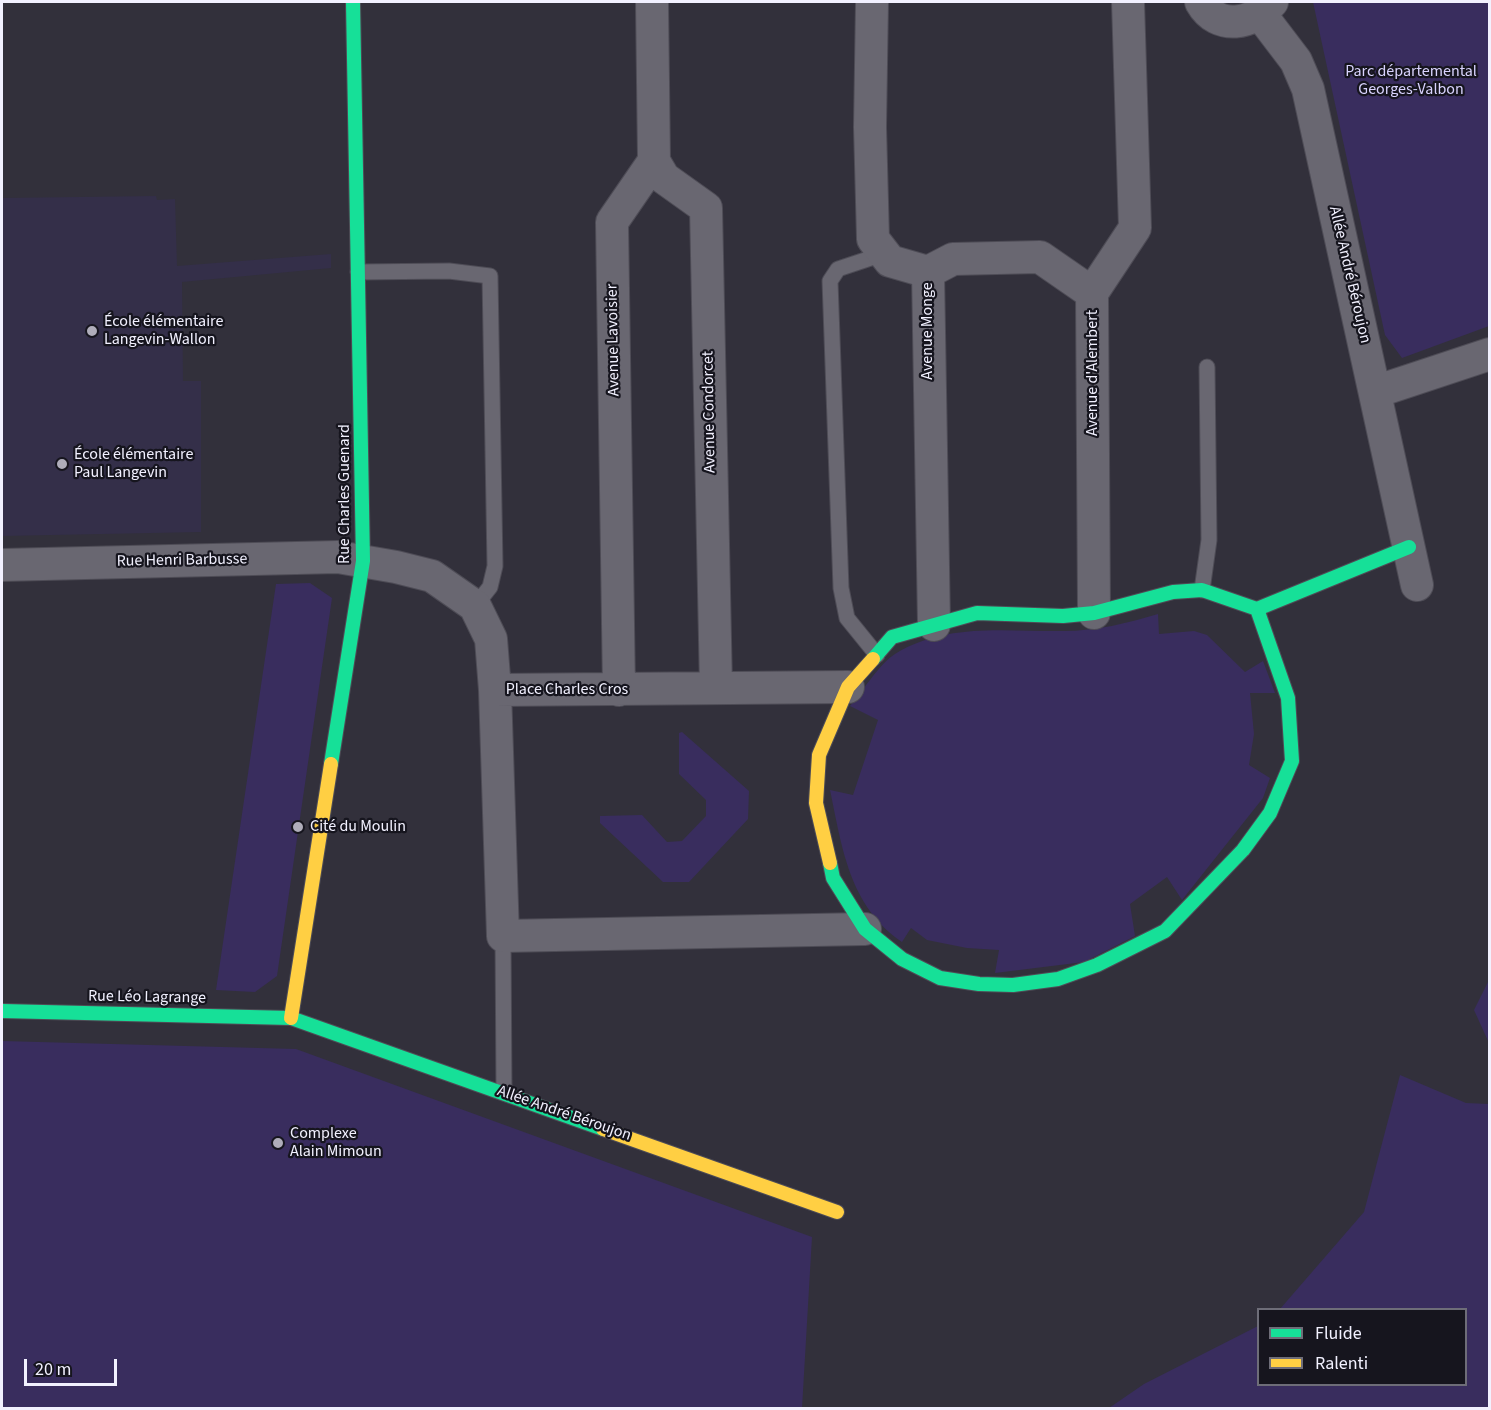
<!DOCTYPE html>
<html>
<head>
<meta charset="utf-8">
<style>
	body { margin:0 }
	#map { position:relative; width:1491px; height:1410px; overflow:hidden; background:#32303b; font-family:"Source Sans 3",sans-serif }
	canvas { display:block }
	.frame { position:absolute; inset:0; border:3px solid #f2f1ff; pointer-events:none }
	.legend { position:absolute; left:1257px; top:1308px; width:210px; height:78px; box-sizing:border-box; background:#16151e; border:2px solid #6e6d78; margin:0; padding:8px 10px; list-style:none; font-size:18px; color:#f2f1ff }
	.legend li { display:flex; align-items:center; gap:12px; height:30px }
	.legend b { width:30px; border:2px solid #6e6d78 }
	.scale { position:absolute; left:24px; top:1359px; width:93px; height:27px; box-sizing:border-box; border:3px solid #f2f1ff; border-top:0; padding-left:8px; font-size:18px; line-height:21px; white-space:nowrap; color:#f2f1ff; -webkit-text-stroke:4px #16151e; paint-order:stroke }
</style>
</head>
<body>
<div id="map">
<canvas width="1491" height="1410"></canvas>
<div class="frame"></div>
<ul class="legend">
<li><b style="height:8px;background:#16e098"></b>Fluide</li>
<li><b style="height:8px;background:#ffcf43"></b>Ralenti</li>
</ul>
<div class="scale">20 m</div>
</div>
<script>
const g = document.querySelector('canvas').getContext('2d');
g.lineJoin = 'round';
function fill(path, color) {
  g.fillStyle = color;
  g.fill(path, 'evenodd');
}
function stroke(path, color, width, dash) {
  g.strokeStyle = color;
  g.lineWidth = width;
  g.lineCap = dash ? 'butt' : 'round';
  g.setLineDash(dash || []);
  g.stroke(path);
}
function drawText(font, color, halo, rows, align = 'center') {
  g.font = font + ' "Source Sans 3",sans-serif';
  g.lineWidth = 4.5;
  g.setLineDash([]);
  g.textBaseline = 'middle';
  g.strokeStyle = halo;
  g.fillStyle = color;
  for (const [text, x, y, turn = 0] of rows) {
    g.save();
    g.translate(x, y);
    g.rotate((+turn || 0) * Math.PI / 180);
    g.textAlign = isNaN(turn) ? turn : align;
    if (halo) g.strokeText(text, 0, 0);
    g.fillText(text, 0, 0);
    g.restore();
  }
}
const built = new Path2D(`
	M156 196 157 200 175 199 177 266 331 254V268L182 282 183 381H201V532L2 536V198Z`);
const green = new Path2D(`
	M1313 2H1489V326L1402 358 1385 335Z
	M310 583 332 598 277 976 255 992 216 990 276 584Z
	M1158 614 1159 634 1194 631 1207 635 1245 672 1263 661 1275 693H1250L1254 734 1249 765 1270 778 1263 798 1182 900 1167 877 1130 904 1135 936 1084 962 995 973 999 950 967 948 927 940 911 928 902 942C849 906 842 847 830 790L853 795 878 720 850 706C862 692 880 663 895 654 947 622 1006 632 1064 631 1096 631 1128 623 1158 614Z
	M682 732 749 791 748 819 689 882H663L600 823V816L642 815 667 842 682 841 706 816V800L679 774V733Z
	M1489 980H1490L1489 1043 1474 1010Z
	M2 1041 296 1049 812 1237 802 1408H2Z
	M1400 1075 1466 1103 1489 1104V1408H1109L1144 1384 1258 1326V1384H1466V1310L1280 1309 1364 1212Z`);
const lane = new Path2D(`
	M358 272 449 271 490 276 495 566 490 587 475 606
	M1202 590 1209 540 1207 367
	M877 655 847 618 841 588 830 281 838 269 883 254
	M503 936 504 1093`);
const street = new Path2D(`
	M872 2 870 127 873 239 890 261 928 272 934 625
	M1201 2C1218 32 1253 24 1272 2
	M1261 15 1296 61 1308 89 1417 585
	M654 161 664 178 706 208 716 687
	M928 272 953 259 1040 257 1092 293
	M1375 392 1490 354
	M2 565 338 557 396 567 432 576 475 606 491 639 495 690
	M1094 613 1092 293 1135 228 1128 2
	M848 687 495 690 503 936 865 929
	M619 690 612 222 654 161 652 2`);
const fast = new Path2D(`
	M873 659 892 637 977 613 1063 616 1094 613 1173 592 1202 590 1257 609 1409 547
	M331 764 363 561 353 2
	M830 863 833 878 865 929 902 959 940 978 979 984 1013 985 1058 979 1097 965 1165 931 1243 850 1270 813 1292 761 1288 698 1257 609
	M2 1011 291 1018 603 1129`);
const slow = new Path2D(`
	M830 863 816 803 819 755 848 687 873 659
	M291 1018 331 764
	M603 1129 837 1212`);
const markers = [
	[92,331,6,"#afadba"],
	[62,464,6,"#afadba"],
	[298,827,6,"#afadba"],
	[278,1143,6,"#afadba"]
];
const parkNames = [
	["Parc départemental",1411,72],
	["Georges-Valbon",1411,90]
];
const streetNames = [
	["Allée André Béroujon",1349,275,77],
	["Avenue Monge",928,331,-90],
	["Avenue Lavoisier",614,340,-91],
	["Avenue d'Alembert",1093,373,-90],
	["Avenue Condorcet",710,412,-91],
	["Rue Charles Guenard",345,494,-90],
	["Rue Henri Barbusse",182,561,-1],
	["Place Charles Cros",567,690],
	["Rue Léo Lagrange",147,998,1],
	["Allée André Béroujon",564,1114,19]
];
const poiNames = [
	["École élémentaire",104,322],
	["Langevin-Wallon",104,340],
	["École élémentaire",74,455],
	["Paul Langevin",74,473],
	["Cité du Moulin",310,827],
	["Complexe",290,1134],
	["Alain Mimoun",290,1152]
];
fill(built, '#342f49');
fill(green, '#392d5e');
stroke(lane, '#4e4c56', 17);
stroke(street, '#4e4c56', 34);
stroke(fast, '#4e4c56', 16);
stroke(slow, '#4e4c56', 16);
stroke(lane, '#696771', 15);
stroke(street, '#696771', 32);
stroke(fast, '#16e098', 14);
stroke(slow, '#ffcf43', 14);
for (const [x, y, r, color] of markers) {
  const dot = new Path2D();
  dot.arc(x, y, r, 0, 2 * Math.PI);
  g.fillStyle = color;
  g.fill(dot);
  stroke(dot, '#16151e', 2);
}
drawText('16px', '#d9d3fe', '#16151e', parkNames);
drawText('16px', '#f2f1ff', '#16151e', streetNames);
drawText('16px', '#f2f1ff', '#16151e', poiNames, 'left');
</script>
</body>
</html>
